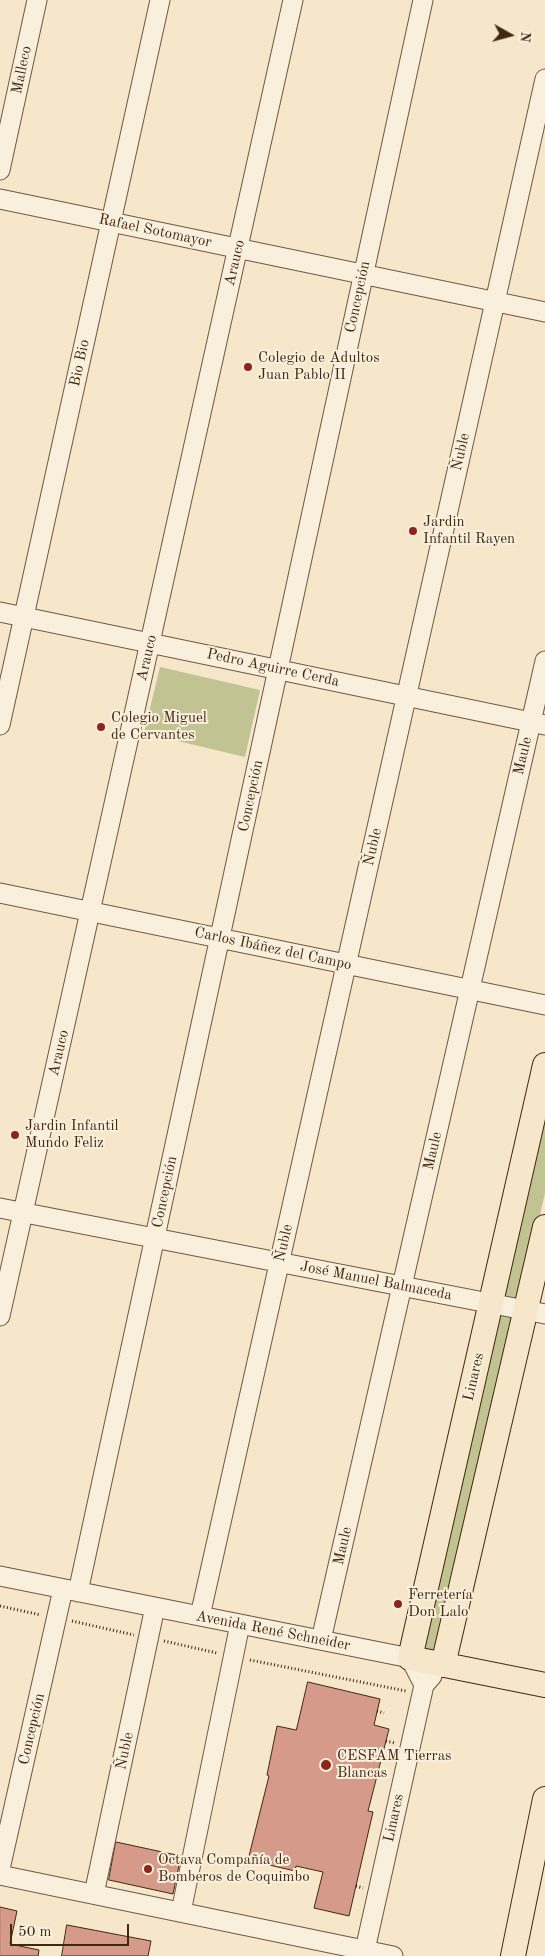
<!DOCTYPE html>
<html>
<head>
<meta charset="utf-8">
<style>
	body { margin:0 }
	#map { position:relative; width:545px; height:1956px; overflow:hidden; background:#f6e6ca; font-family:"Old Standard TT",serif }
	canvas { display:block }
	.north { position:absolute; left:485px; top:10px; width:50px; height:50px; -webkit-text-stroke:4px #f9efdd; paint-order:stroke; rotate:97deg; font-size:14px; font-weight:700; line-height:20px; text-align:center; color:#42280f }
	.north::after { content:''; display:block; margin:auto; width:18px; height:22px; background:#42280f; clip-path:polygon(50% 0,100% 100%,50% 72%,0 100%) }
	.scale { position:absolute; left:10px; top:1924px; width:119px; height:22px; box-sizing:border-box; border:2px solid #42280f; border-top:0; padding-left:6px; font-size:15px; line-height:18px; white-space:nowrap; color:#42280f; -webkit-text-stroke:4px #f9efdd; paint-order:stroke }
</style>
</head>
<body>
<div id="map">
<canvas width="545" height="1956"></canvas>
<div class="north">N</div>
<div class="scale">50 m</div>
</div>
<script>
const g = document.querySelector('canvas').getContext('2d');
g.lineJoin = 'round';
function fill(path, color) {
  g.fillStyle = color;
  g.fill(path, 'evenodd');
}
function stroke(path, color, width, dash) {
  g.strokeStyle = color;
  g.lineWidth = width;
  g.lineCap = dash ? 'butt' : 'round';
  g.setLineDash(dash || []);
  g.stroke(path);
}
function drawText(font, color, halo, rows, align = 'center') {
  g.font = font + ' "Old Standard TT",serif';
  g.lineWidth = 4;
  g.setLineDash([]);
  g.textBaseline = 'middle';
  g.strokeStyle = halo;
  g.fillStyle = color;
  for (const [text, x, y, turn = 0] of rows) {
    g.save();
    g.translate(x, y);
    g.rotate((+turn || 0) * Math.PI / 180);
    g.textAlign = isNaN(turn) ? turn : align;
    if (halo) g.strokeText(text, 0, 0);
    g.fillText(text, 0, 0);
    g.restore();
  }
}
const green = new Path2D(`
	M160 667 260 690 245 757 144 733Z
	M545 1101V1193L440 1652 420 1648Z`);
const building = new Path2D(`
	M308 1682 380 1699 374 1725 389 1729 368 1811 373 1812 349 1916 314 1908 323 1872 296 1866 295 1871 248 1860 269 1776 267 1775 277 1726 296 1730Z
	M116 1842 181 1856 173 1894 109 1880Z
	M0 1907 17 1911 10 1944 39 1950 38 1956H0Z
	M67 1925 151 1941 148 1956H62Z`);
const path = new Path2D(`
	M0 1606 41 1615
	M72 1621 134 1635
	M164 1641 217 1653
	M250 1660 406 1691
	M377 1711 384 1713
	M386 1741 395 1743
	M356 1886 363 1888`);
const minor = new Path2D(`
	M0 170 37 0
	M0 199 545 312
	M0 612 545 725
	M0 725 160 0
	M0 893 545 1005
	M0 1208 545 1314
	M0 1316 293 0
	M0 1576 410 1658 424 1685
	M78 1592 423 0
	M200 1616 545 79
	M321 1640 545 661
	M0 1869 63 1589
	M0 1875 393 1956
	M94 1894 155 1607
	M181 1912 240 1624
	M365 1950 424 1685 432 1676`);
const major = new Path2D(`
	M545 1065 410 1658 545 1685
	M443 1665 545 1227
	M513 1956 545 1799`);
const markers = [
	[248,367,5,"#8f2418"],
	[413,531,5,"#8f2418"],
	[101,727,5,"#8f2418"],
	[15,1135,5,"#8f2418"],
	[398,1604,5,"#8f2418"],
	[326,1765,6,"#8f2418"],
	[148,1869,5,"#8f2418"]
];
const streetNames = [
	["Malleco",22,70,-78],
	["Rafael Sotomayor",155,231,12],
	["Arauco",235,263,-77],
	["Concepción",358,297,-78],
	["Bio Bio",80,363,-78],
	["Ñuble",461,452,-77],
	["Arauco",147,658,-77],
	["Pedro Aguirre Cerda",273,668,12],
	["Maule",523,756,-77],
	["Concepción",251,796,-78],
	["Ñuble",373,847,-77],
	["Carlos Ibáñez del Campo",273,949,12],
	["Arauco",59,1053,-77],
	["Maule",433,1151,-77],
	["Concepción",165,1192,-78],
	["Ñuble",284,1243,-77],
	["José Manuel Balmaceda",376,1281,11],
	["Linares",474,1377,-77],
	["Maule",343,1546,-77],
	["Avenida René Schneider",273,1631,11],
	["Concepción",32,1729,-77],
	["Ñuble",125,1751,-78],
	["Linares",394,1818,-78]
];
const poiNames = [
	["Colegio de Adultos",258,358],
	["Juan Pablo II",258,375],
	["Jardin",423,522],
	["Infantil Rayen",423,539],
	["Colegio Miguel",111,718],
	["de Cervantes",111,735],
	["Jardin Infantil",25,1126],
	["Mundo Feliz",25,1143],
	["Ferretería",408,1595],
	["Don Lalo",408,1612],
	["CESFAM Tierras",337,1756],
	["Blancas",337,1773],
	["Octava Compañía de",158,1860],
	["Bomberos de Coquimbo",158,1877]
];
fill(green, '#c2c392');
fill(building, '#d69a8b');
stroke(building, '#42280f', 1);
stroke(minor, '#6f583e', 21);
stroke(major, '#42280f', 26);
stroke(path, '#42280f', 3, [1, 2.5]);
stroke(minor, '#f9efdd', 19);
stroke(major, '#f6e6ca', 24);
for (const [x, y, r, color] of markers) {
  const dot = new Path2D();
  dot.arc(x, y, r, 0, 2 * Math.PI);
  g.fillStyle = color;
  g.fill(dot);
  stroke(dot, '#f9efdd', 2);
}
drawText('15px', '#42280f', '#f9efdd', streetNames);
drawText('15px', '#42280f', '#f9efdd', poiNames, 'left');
</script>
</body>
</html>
